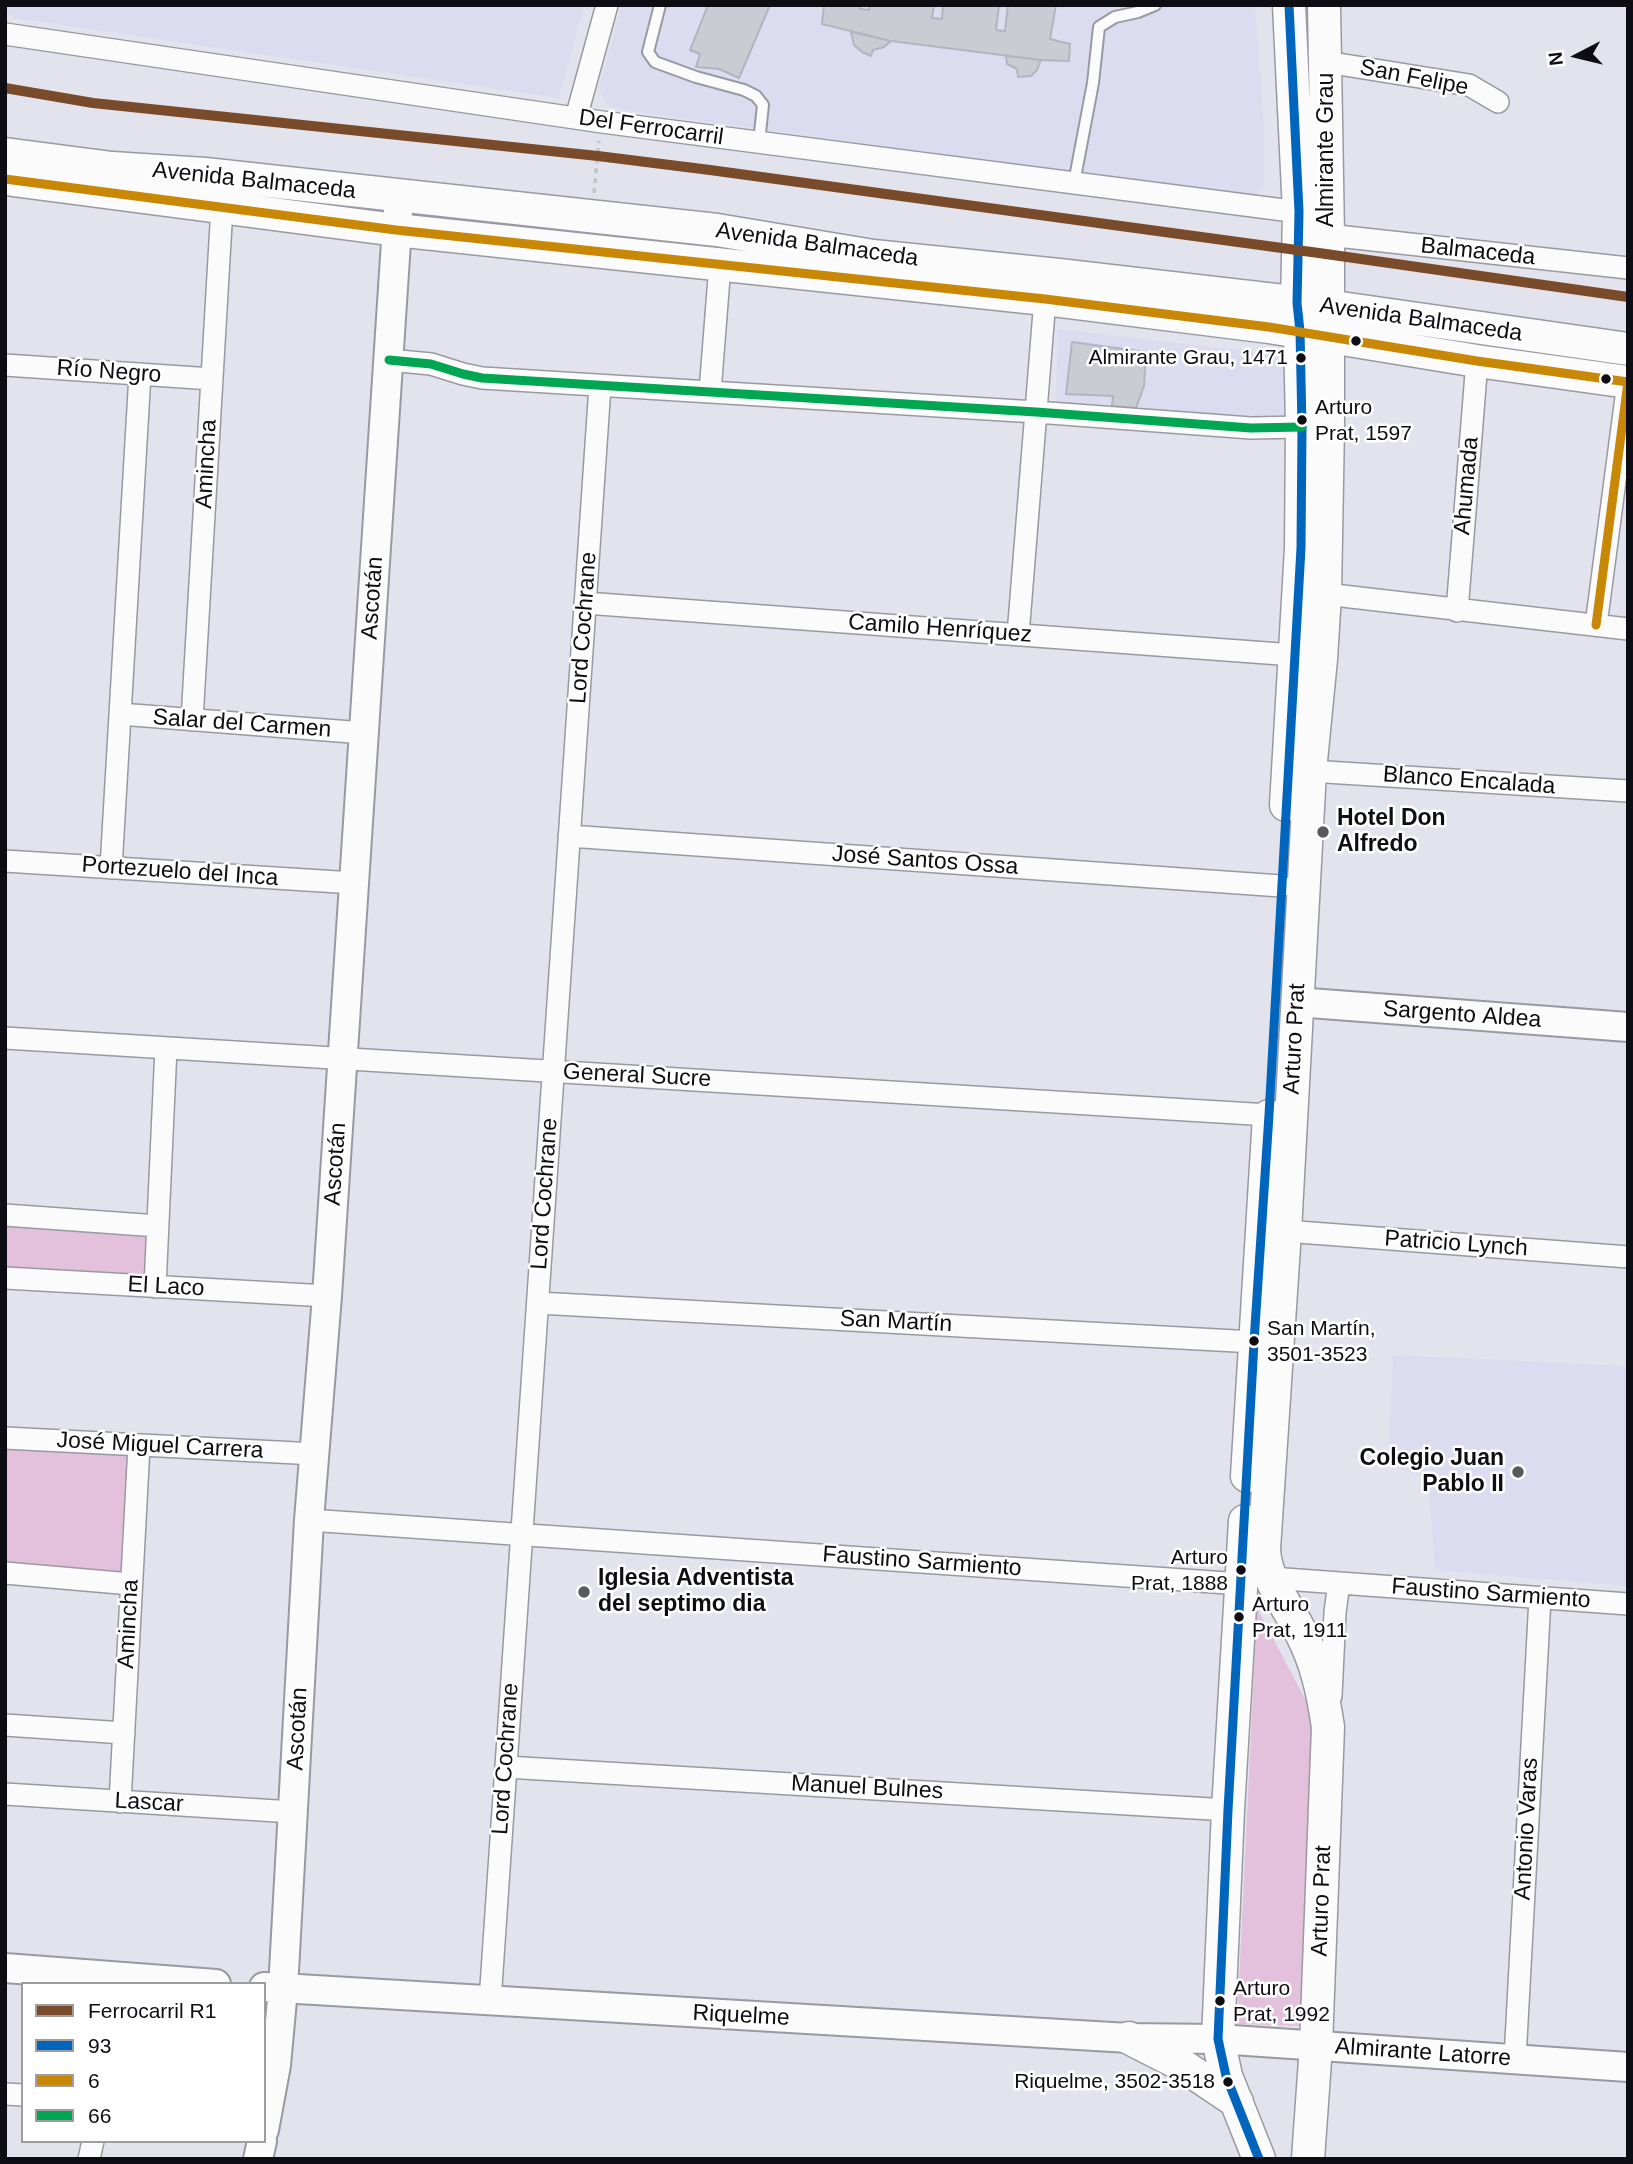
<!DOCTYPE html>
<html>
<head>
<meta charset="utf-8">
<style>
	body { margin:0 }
	#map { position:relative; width:1633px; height:2164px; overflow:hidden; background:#e2e3ed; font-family:Helvetica,sans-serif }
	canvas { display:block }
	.frame { position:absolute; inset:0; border:7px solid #0d0d13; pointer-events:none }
	.legend { position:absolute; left:21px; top:1982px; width:245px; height:161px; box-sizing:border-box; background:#fff; border:2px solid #9e9ea1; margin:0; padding:9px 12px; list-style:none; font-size:21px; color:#0d0d13 }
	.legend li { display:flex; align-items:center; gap:14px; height:35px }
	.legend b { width:35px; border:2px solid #9e9ea1 }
	.north { position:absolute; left:1542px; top:21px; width:70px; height:70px; -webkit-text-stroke:5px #fff; paint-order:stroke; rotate:263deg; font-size:19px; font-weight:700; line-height:28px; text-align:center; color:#0d0d13 }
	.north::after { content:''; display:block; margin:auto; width:24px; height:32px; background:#0d0d13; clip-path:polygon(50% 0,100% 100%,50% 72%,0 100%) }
</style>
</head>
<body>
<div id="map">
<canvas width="1633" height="2164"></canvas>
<div class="frame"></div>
<ul class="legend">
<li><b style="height:9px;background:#7a4b2a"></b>Ferrocarril R1</li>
<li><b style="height:9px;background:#0065bd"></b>93</li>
<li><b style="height:9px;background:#c88704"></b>6</li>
<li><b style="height:9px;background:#00a651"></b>66</li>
</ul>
<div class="north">N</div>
</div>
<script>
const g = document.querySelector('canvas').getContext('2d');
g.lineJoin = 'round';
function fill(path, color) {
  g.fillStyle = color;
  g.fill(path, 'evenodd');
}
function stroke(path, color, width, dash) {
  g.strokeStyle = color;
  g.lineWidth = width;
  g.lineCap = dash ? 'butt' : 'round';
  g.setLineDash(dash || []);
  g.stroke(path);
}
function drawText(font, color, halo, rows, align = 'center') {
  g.font = font + ' Helvetica,sans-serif';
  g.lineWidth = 5;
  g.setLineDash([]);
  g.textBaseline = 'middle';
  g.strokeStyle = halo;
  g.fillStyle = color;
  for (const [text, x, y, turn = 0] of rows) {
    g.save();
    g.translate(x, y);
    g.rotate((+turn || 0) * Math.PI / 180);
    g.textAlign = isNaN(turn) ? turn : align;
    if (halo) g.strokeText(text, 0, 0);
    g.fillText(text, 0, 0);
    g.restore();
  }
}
const built = new Path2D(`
	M5 5H584L559 98 14 18 5 10Z
	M622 5H1255L1264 126V185L1256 195 1248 197 623 110 610 106 605 102 599 87Z
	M1058 329 1287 356 1289 416 1055 410Z
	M1393 1355 1628 1366V1586L1435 1570 1428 1479 1388 1465Z`);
const green = new Path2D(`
	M5 1226 148 1234 147 1279 5 1270Z
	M5 1446 130 1456 124 1579 5 1566Z
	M1257 1608 1314 1716 1303 2026 1237 2024Z`);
const building = new Path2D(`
	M708 5H770L739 78 719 69 696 67 700 54 690 50Z
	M824 5H860V9L869 10V5H934L932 18 942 19 943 5H999L996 30 1005 31 1008 5H1056L1050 39 1070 44 1069 61 1041 60 891 41 822 24Z
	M851 32 891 41 884 47 873 50 871 56 862 52 854 45Z
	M1006 56 1041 60 1037 70 1031 76 1018 77 1017 69 1007 64Z
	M1072 342 1146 352 1144 386 1136 408 1112 406 1113 396 1066 394Z`);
const path = new Path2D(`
	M594 193 599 141`);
const lane = new Path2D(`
	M660 5 648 52 655 62 696 77 744 90 756 96 763 105 759 142
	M1074 183 1093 83 1099 27 1115 17 1138 12 1155 5`);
const street = new Path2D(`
	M5 34 602 122 1299 212
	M1326 62 1469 85 1498 102
	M576 118 607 5
	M1328 235 1628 268
	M389 360 431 364 463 374 482 378 1036 412 1251 428 1302 427
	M5 365 212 379
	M710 392 720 265
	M1325 594 1628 629
	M585 603 1294 655
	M1457 611 1477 361
	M1596 625 1628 382
	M1018 635 1045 299
	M120 714 364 733
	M192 720 222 207
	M1310 771 1628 791
	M569 836 1281 886
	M5 861 354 883
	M111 868 140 374
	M5 1038 1269 1115
	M5 1215 158 1226
	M1285 1231 1628 1257
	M5 1278 327 1296
	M155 1287 166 1048
	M538 1303 1254 1342
	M5 1438 316 1454
	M309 1520 1242 1584
	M5 1573 131 1584
	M1271 1578 1628 1604
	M1331 1696 1335 1612 1339 1583
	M5 1725 124 1733
	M506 1767 1228 1810
	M5 1794 293 1812
	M120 1802 139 1446
	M490 2001 600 386
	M1515 2059 1540 1598
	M5 2094 23 2095
	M89 2159 93 2141`);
const secondary = new Path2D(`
	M1296 1002 1628 1027
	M5 1968 216 1984
	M264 1987 1129 2038 1218 2039 1628 2067
	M264 2130 276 2065 283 1989 309 1520 327 1296 399 196
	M258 2159 262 2141`);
const primary = new Path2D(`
	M5 154 112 168 205 174 717 230 873 256 1059 275 1327 306 1628 349
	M5 179 396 230 1045 299 1269 327 1477 361 1628 382
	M1286 805 1301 548 1302 427 1300 331 1297 303 1299 212 1289 5
	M1247 1476 1269 1116
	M1245 1521 1228 1810 1218 2039 1226 2076 1259 2159
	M1129 2038 1182 2065 1237 2102
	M1308 2159 1316 2046 1328 1727C1323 1694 1317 1663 1301 1633 1288 1605 1265 1580 1264 1549L1285 1231 1310 771 1321 659 1325 594 1328 425V235L1324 5`);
const bus1 = new Path2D(`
	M1259 2159 1226 2076 1218 2039 1228 1810 1254 1342 1269 1115 1301 548 1302 427 1300 331 1297 303 1299 212 1289 5`);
const bus2 = new Path2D(`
	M5 179 396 230 1045 299 1269 327 1477 361 1628 382 1596 625`);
const bus3 = new Path2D(`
	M389 360 431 364 463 374 482 378 1036 412 1251 428 1302 427`);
const rail1 = new Path2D(`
	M5 88 93 103 598 156 710 170 1326 254 1628 297`);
const markers = [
	[1356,341,6,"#0d0d13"],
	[1301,358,6,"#0d0d13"],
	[1606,379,6,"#0d0d13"],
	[1302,420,6,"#0d0d13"],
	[1323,832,7,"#58585f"],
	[1254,1341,6,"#0d0d13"],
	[1518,1472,7,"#58585f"],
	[1241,1570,6,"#0d0d13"],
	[584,1592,7,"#58585f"],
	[1239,1617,6,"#0d0d13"],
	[1220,2001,6,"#0d0d13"],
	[1228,2082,6,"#0d0d13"]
];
const busNames = [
	["Almirante Grau, 1471",1288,358,"right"],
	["Arturo",1315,408],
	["Prat, 1597",1315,434],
	["San Martín,",1267,1329],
	["3501-3523",1267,1355],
	["Arturo",1228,1558,"right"],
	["Prat, 1888",1228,1584,"right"],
	["Arturo",1252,1605],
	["Prat, 1911",1252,1631],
	["Arturo",1233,1989],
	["Prat, 1992",1233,2015],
	["Riquelme, 3502-3518",1215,2082,"right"]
];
const streetNames = [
	["San Felipe",1414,78,11],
	["Del Ferrocarril",651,128,8],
	["Almirante Grau",1327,150,-90],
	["Avenida Balmaceda",254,181,6],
	["Avenida Balmaceda",817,245,8],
	["Balmaceda",1478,252,6],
	["Avenida Balmaceda",1421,320,8],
	["Río Negro",109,372,4],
	["Amincha",207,464,-87],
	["Ahumada",1467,486,-85],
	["Ascotán",373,598,-86],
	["Lord Cochrane",584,628,-86],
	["Camilo Henríquez",940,629,4],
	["Salar del Carmen",242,724,4],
	["Blanco Encalada",1469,781,4],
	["José Santos Ossa",925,861,4],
	["Portezuelo del Inca",180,872,4],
	["Sargento Aldea",1462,1015,4],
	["Arturo Prat",1295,1039,-87],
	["General Sucre",637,1076,3],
	["Ascotán",336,1164,-86],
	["Lord Cochrane",545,1194,-86],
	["Patricio Lynch",1456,1244,4],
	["El Laco",166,1287,3],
	["San Martín",896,1322,3],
	["José Miguel Carrera",160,1446,3],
	["Faustino Sarmiento",922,1562,4],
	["Faustino Sarmiento",1491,1594,4],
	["Amincha",129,1624,-87],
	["Ascotán",298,1729,-87],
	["Lord Cochrane",506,1759,-86],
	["Manuel Bulnes",867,1788,3],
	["Lascar",149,1803,3],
	["Antonio Varas",1527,1829,-87],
	["Arturo Prat",1322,1901,-88],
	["Riquelme",741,2016,3],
	["Almirante Latorre",1423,2053,4]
];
const poiNames = [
	["Hotel Don",1337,819],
	["Alfredo",1337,845],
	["Colegio Juan",1504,1459,"right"],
	["Pablo II",1504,1485,"right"],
	["Iglesia Adventista",598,1579],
	["del septimo dia",598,1605]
];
fill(built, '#dbdcef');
fill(green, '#e3c0dc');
fill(building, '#caccd4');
stroke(building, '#b2b5bd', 2);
stroke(lane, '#9999a1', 14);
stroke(street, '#9999a1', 24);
stroke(secondary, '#9999a1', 32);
stroke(primary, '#9999a1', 35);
stroke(path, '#c4c4c7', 3.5, [5, 5]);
stroke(lane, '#fbfbfc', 10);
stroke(street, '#fbfbfc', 21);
stroke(secondary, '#fbfbfc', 28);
stroke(primary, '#fbfbfc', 32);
stroke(bus1, '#0065bd', 9);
stroke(bus2, '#c88704', 9);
stroke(bus3, '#00a651', 9);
stroke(rail1, '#7a4b2a', 10);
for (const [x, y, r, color] of markers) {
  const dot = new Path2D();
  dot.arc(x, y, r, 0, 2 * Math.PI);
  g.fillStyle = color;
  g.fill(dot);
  stroke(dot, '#fff', 2.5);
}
drawText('21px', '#0d0d13', '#fff', busNames, 'left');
drawText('23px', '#0d0d13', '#fff', streetNames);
drawText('bold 23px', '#0d0d13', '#fff', poiNames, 'left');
</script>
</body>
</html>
